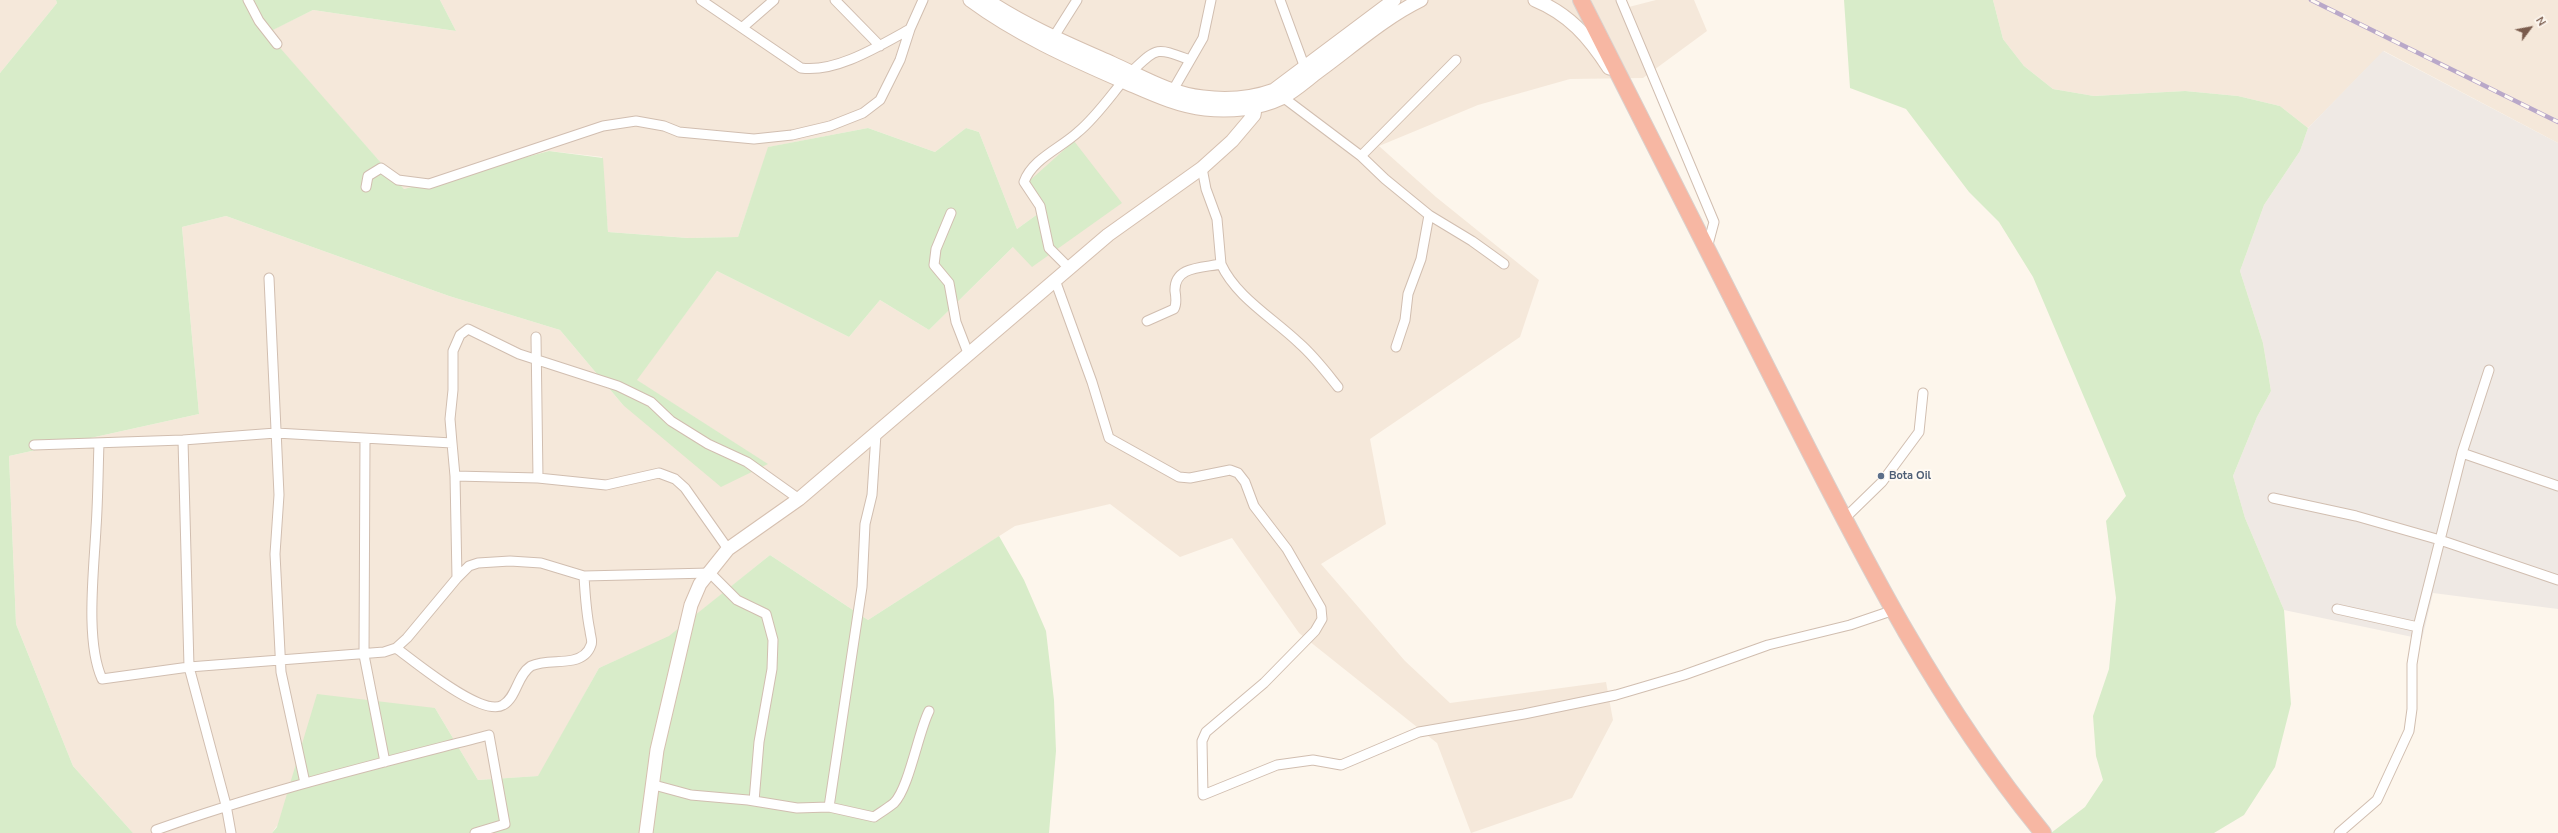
<!DOCTYPE html>
<html>
<head>
<meta charset="utf-8">
<style>
	body { margin:0 }
	#map { position:relative; width:2558px; height:833px; overflow:hidden; background:#fdf6ec; font-family:"Nunito Sans",sans-serif }
	canvas { display:block }
	.north { position:absolute; left:2510px; top:8px; width:40px; height:40px; -webkit-text-stroke:3px #fffaf3; paint-order:stroke; rotate:58deg; font-size:11px; font-weight:700; line-height:16px; text-align:center; color:#7a5c4d }
	.north::after { content:''; display:block; margin:auto; width:14px; height:18px; background:#7a5c4d; clip-path:polygon(50% 0,100% 100%,50% 72%,0 100%) }
</style>
</head>
<body>
<div id="map">
<canvas width="2558" height="833"></canvas>
<div class="north">N</div>
</div>
<script>
const g = document.querySelector('canvas').getContext('2d');
g.lineJoin = 'round';
function fill(path, color) {
  g.fillStyle = color;
  g.fill(path, 'evenodd');
}
function stroke(path, color, width, dash) {
  g.strokeStyle = color;
  g.lineWidth = width;
  g.lineCap = dash ? 'butt' : 'round';
  g.setLineDash(dash || []);
  g.stroke(path);
}
function drawText(font, color, halo, rows, align = 'center') {
  g.font = font + ' "Nunito Sans",sans-serif';
  g.lineWidth = 4;
  g.setLineDash([]);
  g.textBaseline = 'middle';
  g.strokeStyle = halo;
  g.fillStyle = color;
  for (const [text, x, y, turn = 0] of rows) {
    g.save();
    g.translate(x, y);
    g.rotate((+turn || 0) * Math.PI / 180);
    g.textAlign = isNaN(turn) ? turn : align;
    if (halo) g.strokeText(text, 0, 0);
    g.fillText(text, 0, 0);
    g.restore();
  }
}
const residential = new Path2D(`
	M0 0H56L57 3 0 73Z
	M440 0H1617L1621 9 1656 0H1694L1707 31 1643 78 1570 79 1478 105 1379 146 1436 197 1539 280 1520 337 1370 439 1386 524 1321 564 1405 661 1450 703 1606 682 1613 720 1572 798 1471 833 1437 743 1299 633 1232 538 1180 557 1110 504 1015 526 868 620 770 555 669 637 599 668 539 776 478 780 435 708 276 827 272 833H133L73 766 16 624 9 456 199 414 182 227 226 216 449 296 560 330 623 405 767 464 636 380 717 271 849 337 880 300 929 330 1013 247 1046 208 1017 229 979 132 966 128 935 152 868 128 769 147 738 237 689 238 608 232 602 157 549 151 404 189 266 33 313 10 456 31Z
	M1993 0H2558V143L2384 51 2308 128 2280 106 2238 96 2185 91 2094 96 2053 89 2024 66 2003 39Z`);
const industrial = new Path2D(`
	M2383 51 2558 143V609L2433 593 2422 639 2284 610 2245 518 2233 476 2257 417 2271 391 2263 343 2240 271 2264 205 2300 151 2308 128Z`);
const green = new Path2D(`
	M56 0H440L456 31 313 10 267 33 404 189 549 151 603 158 608 232 688 238 738 237 768 147 868 128 935 152 966 128 979 132 1017 229 1046 208 1027 183 1074 141 1122 203 1032 267 1013 247 929 330 880 300 849 337 717 271 637 380 768 464 721 487 623 405 560 330 449 296 226 216 182 227 199 414 9 456 16 624 73 766 133 833H0V73L57 3Z
	M1844 0H1993L2003 39 2024 66 2053 89 2094 96 2185 91 2238 96 2280 106 2308 128 2300 151 2264 205 2240 271 2263 343 2271 391 2257 417 2233 476 2245 518 2284 610 2291 704 2275 767 2244 815 2214 833H2051L2085 807 2103 780 2096 756 2093 716 2109 669 2116 598 2106 521 2126 496 2033 277 1999 222 1969 192 1906 109 1850 88Z
	M999 536 1024 580 1046 631 1054 700 1056 751 1049 833H272L277 827 317 694 435 708 478 780 538 776 599 668 669 636 770 555 868 620Z`);
const street = new Path2D(`
	M248 0 259 21 277 44
	M701 0 801 68C836 73 879 46 910 29
	M835 0 880 46
	M1280 0 1305 68
	M1621 0 1714 222 1707 248
	M743 27 774 0
	M1053 38 1077 0
	M1131 72C1158 47 1155 47 1190 60
	M1173 90 1203 38 1211 0
	M1280 95 1361 156 1385 179 1429 215 1421 259 1408 294 1405 320 1396 347
	M1361 156 1456 60
	M1202 168 1206 189 1217 219 1221 264C1236 297 1273 318 1299 343 1314 356 1326 372 1338 387
	M366 187 368 176 381 168 398 180 429 184 603 126 636 121 664 126 679 132 754 139 792 135 830 126 863 113 880 100 900 60 910 29 923 0
	M951 213 936 249 934 265 949 283 956 322 968 353
	M1429 215 1472 241 1504 264
	M1069 268 1049 248 1040 206 1024 182C1032 159 1061 148 1078 132 1095 118 1109 98 1123 81
	M269 278 279 495 275 554 281 672 305 783
	M1055 280 1092 382 1109 438 1179 477 1190 478 1230 470 1238 473 1245 482 1254 506 1287 549 1321 608 1322 619 1315 631 1264 683 1206 732 1202 741 1203 795 1277 765 1313 760 1341 765 1419 732 1524 714 1616 695 1684 675 1768 645 1850 625 1894 610
	M1147 321 1174 309C1177 304 1176 297 1175 291 1174 266 1202 268 1221 264
	M536 337 538 478
	M365 439 364 655 385 762
	M183 440 189 667 226 805 231 833
	M99 443C98 471 98 500 96 528 94 570 85 641 102 679L189 667 384 652 396 648 407 638 457 578 469 566 478 563 510 561 541 563 584 576 710 573 737 600 766 614 773 640 772 669 759 742 754 801
	M452 443 450 419 453 390V351L460 335 468 329 519 354 618 386 651 402 671 421 708 444 747 462 799 499
	M34 445 183 440 276 433 452 443 455 476 538 478 606 485 659 473 675 479 685 488 728 549
	M2462 453 2558 486
	M455 476 457 578
	M2273 498 2356 516 2440 540 2558 580
	M1844 519 1882 482 1919 432 1923 393
	M2337 609 2418 627
	M396 648C414 661 482 718 503 705 517 697 517 675 531 666 544 660 560 663 573 660 582 658 588 654 591 645 593 641 590 635 590 631 586 612 585 594 584 576
	M654 785 691 795 748 800 797 808 829 807 862 587 865 524 872 495 876 434
	M829 807 874 817C881 812 888 808 894 803 909 788 918 733 929 711
	M156 830C265 791 377 764 489 735L505 824 475 833
	M2339 833 2377 800 2409 731 2412 709V664L2418 627 2462 453 2489 370`);
const secondary = new Path2D(`
	M970 0C1016 34 1069 58 1122 81 1148 92 1176 106 1205 109 1230 112 1259 109 1282 98 1295 91 1307 80 1319 71 1352 47 1384 18 1421 0
	M987 0C1026 26 1069 44 1112 63 1141 76 1171 94 1203 97 1227 100 1252 98 1274 90L1394 0
	M1535 0C1569 14 1589 37 1609 68
	M646 833 657 750 691 605 700 584 728 549 799 499 1108 235 1202 168 1232 141 1254 115 1257 96`);
const highway = new Path2D(`
	M1581 0C1652 140 1722 280 1793 419 1866 563 1940 708 2043 833`);
const rail = new Path2D(`
	M2311 0 2558 122`);
const markers = [
	[1881,476,4,"#5c6f8a"]
];
const serviceNames = [
	["Bota Oil",1889,476]
];
fill(residential, '#f5e8da');
fill(industrial, '#efe9e4');
fill(green, '#d8ecc9');
stroke(street, '#d1beb0', 11);
stroke(secondary, '#d6c0b0', 15);
stroke(highway, '#dad1cd', 18);
stroke(street, '#fff', 9);
stroke(secondary, '#fff', 13);
stroke(highway, '#f7b7a3', 16);
stroke(rail, '#b9a8c9', 4.5);
stroke(rail, '#fffaf3', 3, [9]);
for (const [x, y, r, color] of markers) {
  const dot = new Path2D();
  dot.arc(x, y, r, 0, 2 * Math.PI);
  g.fillStyle = color;
  g.fill(dot);
  stroke(dot, '#fffaf3', 1.5);
}
drawText('bold 11px', '#4e5e75', '#fffaf3', serviceNames, 'left');
</script>
</body>
</html>
